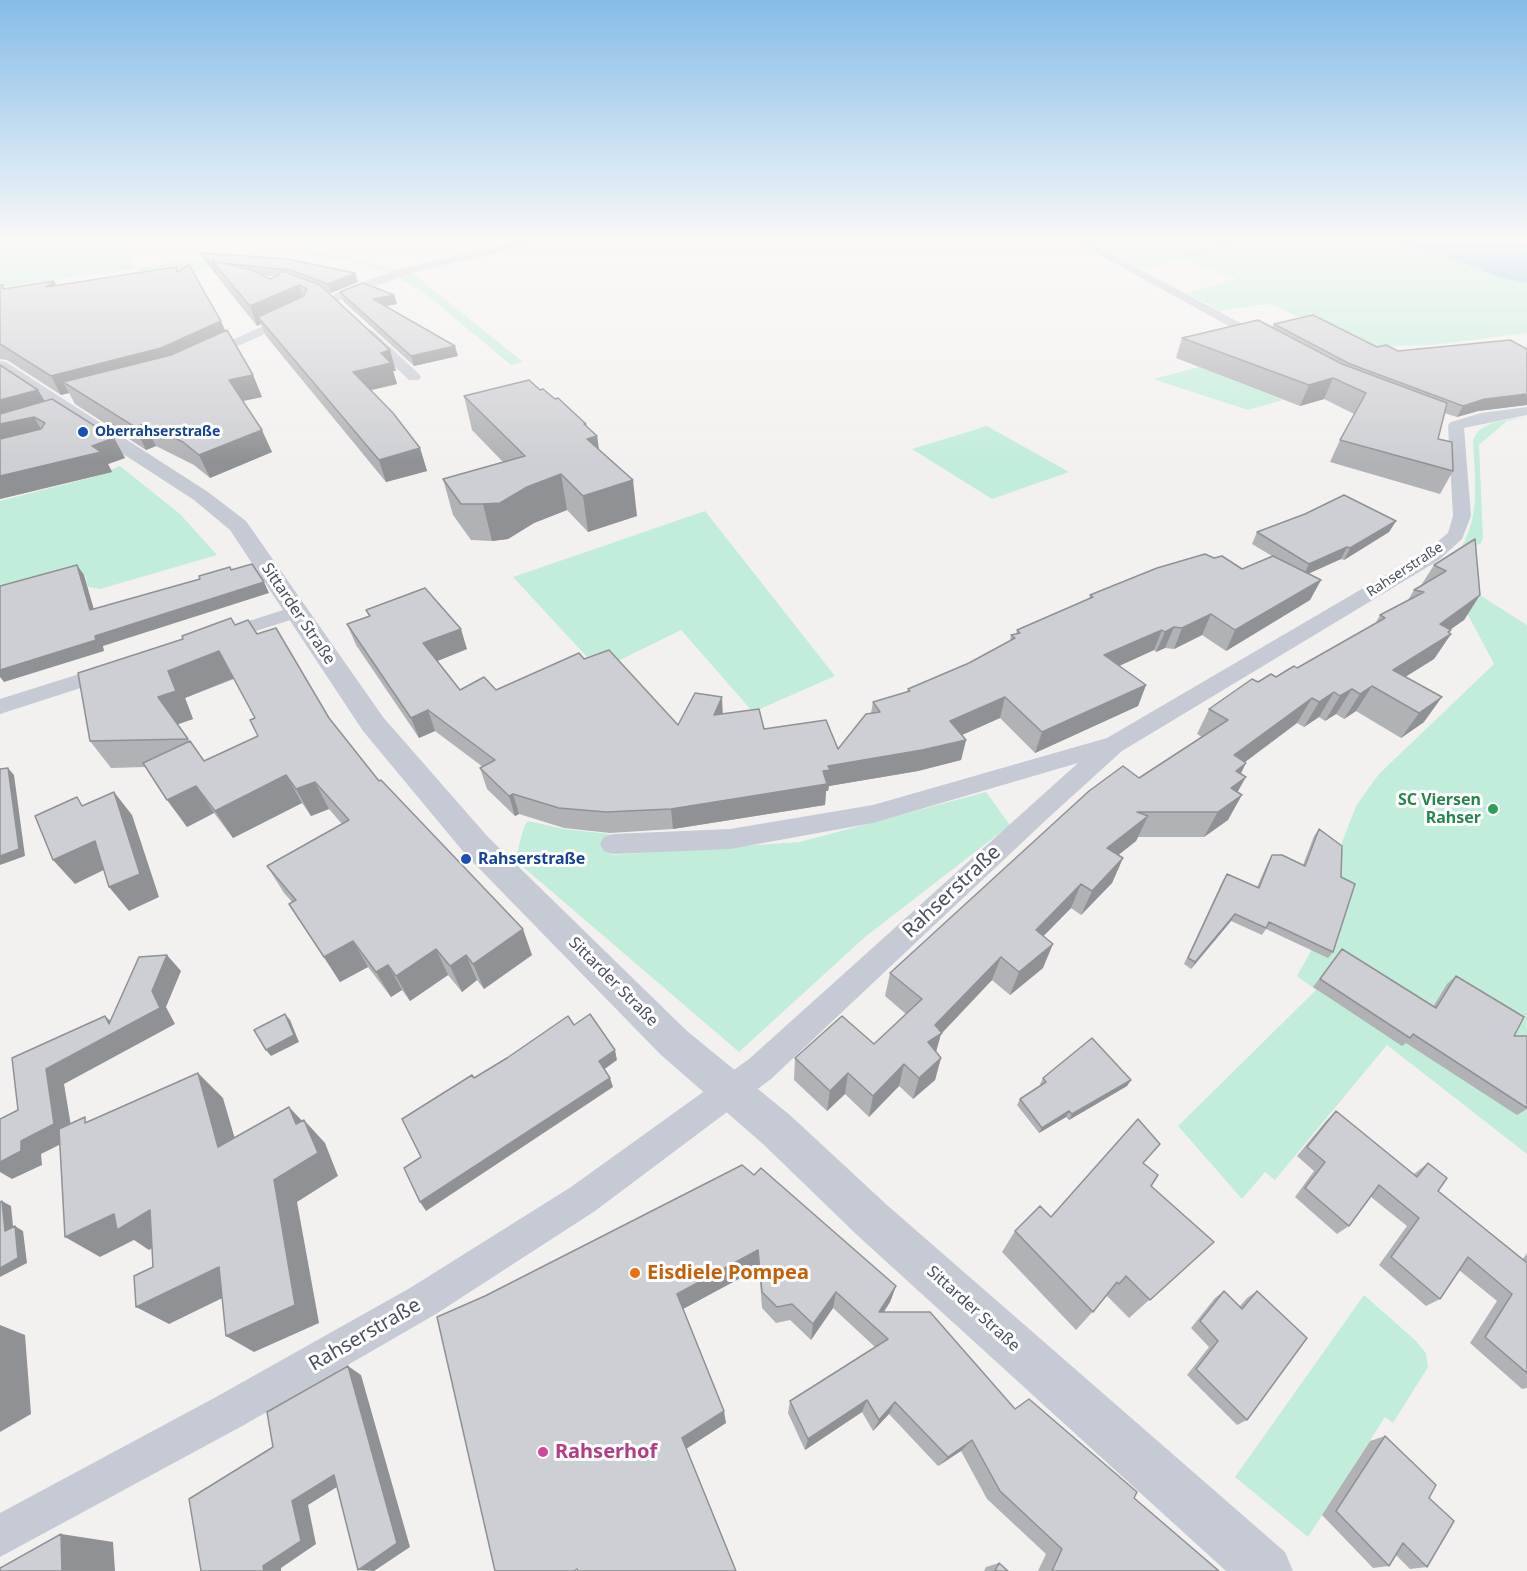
<!DOCTYPE html>
<html>
<head>
<meta charset="utf-8">
<style>
	body { margin:0 }
	canvas { display:block; background:#f3f1f0 }
</style>
</head>
<body>
<canvas width="1527" height="1571"></canvas>
<script>
const g = document.querySelector('canvas').getContext('2d');
g.lineJoin = 'round';
function fill(path, color) {
  g.fillStyle = color;
  g.fill(path, 'evenodd');
}
function stroke(path, color, width, dash) {
  g.strokeStyle = color;
  g.lineWidth = width;
  g.lineCap = dash ? 'butt' : 'round';
  g.setLineDash(dash || []);
  g.stroke(path);
}
function drawText(font, color, halo, rows, align = 'center') {
  g.font = font + ' "Noto Sans",sans-serif';
  g.lineWidth = 6;
  g.setLineDash([]);
  g.textBaseline = 'middle';
  g.strokeStyle = halo;
  g.fillStyle = color;
  for (const [text, x, y, turn = 0] of rows) {
    g.save();
    g.translate(x, y);
    g.rotate((+turn || 0) * Math.PI / 180);
    g.textAlign = isNaN(turn) ? turn : align;
    if (halo) g.strokeText(text, 0, 0);
    g.fillText(text, 0, 0);
    g.restore();
  }
}
const green = new Path2D(`
	M0 242H128L134 268 281 248 346 256 399 271 390 273 364 265 327 257 278 251 222 259 192 274 147 279 134 269 0 287Z
	M1087 242H1392L1442 255 1501 278 1527 283V333L1433 345 1380 346 1381 356 1308 318 1297 317 1276 306 1265 304 1220 311 1187 293 1236 279 1182 259 1141 269Z
	M411 272 523 362 511 365 426 294 395 276Z
	M1199 367 1283 400 1248 410 1153 379Z
	M1527 417 1507 421 1479 445 1483 538 1481 543 1454 559C1482 520 1475 486 1473 441 1480 420 1507 420 1527 417Z
	M987 426 1069 472 992 499 912 449Z
	M120 466 180 514 217 555 100 589 88 587 85 575 0 598V501L93 477Z
	M705 511 835 676 753 712 681 630 610 665 597 653 587 657 513 577Z
	M1461 583 1527 625V1154L1387 1045 1275 1180 1265 1172 1242 1199 1178 1126 1316 990 1297 976 1311 951 1338 853 1356 806 1378 775 1494 664 1466 611Z
	M986 792 1010 825 865 937 739 1052 515 860 524 827 528 821 564 829 610 834 611 855 800 842Z
	M1364 1295 1415 1340 1426 1353 1428 1367 1393 1423 1385 1417 1308 1537 1235 1477Z`);
const water = new Path2D(`
	M1392 242H1527V283L1501 278 1442 255Z`);
const stream = new Path2D(`
	M1229 242H1235L1189 256 1186 255Z`);
const minor = new Path2D(`
	M514 242H534L533 244 408 274 335 302H327L325 299 351 286 400 269Z
	M1076 242H1089L1272 340 1265 344 1260 343Z
	M292 313 296 314 298 317 296 320 211 358 206 359 199 355Z
	M367 329 372 330 419 374 421 377 419 380H409L362 336 361 333Z
	M1527 407V415L1464 428 1471 516 1462 539 1439 560 1122 751 1046 820 771 1079 595 1211 436 1314 244 1425 0 1557V1513L216 1397 410 1288 571 1187 749 1059 1078 763 873 823 730 849 613 854 604 851 600 844 604 837 613 834 730 829 873 805 1107 738 1425 552 1448 533 1453 516 1448 425 1451 422 1481 413Z
	M296 606 303 608 306 612 303 616 221 642 214 640 211 636 214 632Z
	M111 664 118 666 122 671 118 676 0 714V699Z`);
const tertiary = new Path2D(`
	M0 361 6 362 208 492 246 521 383 717 488 837 687 1031 791 1116 887 1205 1285 1552 1293 1571H1226L857 1235 763 1144 661 1055 466 855 363 731 230 530 194 500 0 374Z`);
const wall = new Path2D(`
	M201 253 355 273 358 282 331 293 325 291 396 371H393L397 384 370 390 420 448 427 471 386 482 266 336 261 324 257 326 219 279 217 275H216L205 261ZM262 275 276 277 270 279Z
	M178 271 225 331 253 375 262 397 243 401 272 452 210 478 194 465 156 446 146 450 75 404 69 393 61 395 7 360 0 359V285L6 289 54 281 56 285Z
	M340 292 394 295 397 304 386 306 458 356 414 366 343 301Z
	M1274 324 1398 351 1527 349V405L1478 411 1457 417 1444 413 1438 439 1453 471 1440 494 1330 462 1340 440 1354 414 1324 399 1300 406 1176 358 1182 338 1272 328Z
	M0 365 38 390 44 401 114 438 125 458 108 464 112 472 0 499Z
	M540 390 597 436 599 450 637 516 588 532 567 510 534 523 508 539 492 541 471 540 453 515 443 479 503 462 472 430 464 396Z
	M1396 521 1389 532 1344 560 1341 559 1308 574 1321 580 1310 600 1226 651 1202 635 1174 649 1165 648 1156 652 1154 650 1119 666 1146 685 1138 706 1035 753 1000 718 962 735 966 740 961 760 918 771 829 786 828 791H826L825 805 673 829 610 833 564 828 519 814 515 816 487 789 480 768 483 767 435 731 419 738 356 645 347 624 369 616 366 610 467 649 437 661 460 690H496L584 659 678 725 722 697V714L764 729 838 749 871 713 873 702 907 692 908 689 969 663 1010 641 1011 635 1016 634 1017 630 1089 599 1090 595 1214 558 1242 569 1272 556 1252 544 1257 532Z
	M1475 539 1480 595 1464 620 1450 629 1451 630 1449 633 1451 634 1434 659 1405 677 1424 722 1401 738 1356 711 1344 719 1336 714 1325 721 1319 717 1304 727 1297 723 1245 762 1246 763 1241 774 1237 792 1228 820 1204 837H1138L1136 841 1118 855 1123 858 1112 883 1081 915 1071 908 1043 936V968L1010 995 992 980 941 1034 936 1052 941 1058 935 1080 913 1099 899 1086 869 1117 845 1094 827 1111 794 1080 795 1058 874 1044 906 1014 885 996 890 973 1139 778 1202 737 1197 734 1209 709 1258 682 1276 677 1297 668 1375 624 1380 615 1408 600 1414 590 1420 587 1434 565Z
	M235 625 257 634 329 718 379 781 532 955 484 989 477 980 462 992 448 975 410 1001 402 990 391 997 368 967 340 982 289 904 292 902 284 893 267 866 342 824 329 809 311 816 302 803 233 838 214 813 187 827 146 767 111 768 90 741ZM234 679 255 718 258 736 204 761 177 724 193 719 185 698Z
	M1319 829 1333 952 1328 958 1266 929 1262 935 1231 921 1191 969 1184 964 1223 880 1227 874 1257 887 1268 862 1272 855 1303 865 1314 836Z
	M1342 949 1433 1007 1447 984 1456 976 1514 1036H1527V1109L1517 1115 1406 1043 1402 1046 1313 987Z
	M1043 1078 1131 1080 1127 1086 1069 1120 1066 1117 1039 1133 1017 1105 1020 1099 1041 1085 1040 1084Z
	M1336 1111 1414 1174 1428 1163 1438 1191 1523 1259 1527 1253V1388L1522 1389 1470 1343 1497 1301 1459 1270 1440 1299 1426 1306 1379 1265 1407 1226 1371 1197 1349 1226 1337 1234 1295 1197 1314 1171 1297 1156 1326 1121Z
	M1144 1164 1151 1186 1214 1242 1129 1318 1107 1296 1076 1330 1002 1252 1015 1231 1051 1217Z
	M754 1175 896 1286 890 1302 884 1312 1134 1498 1219 1571H1038L1046 1554 987 1499 961 1451 938 1466 889 1414 873 1431 862 1412 805 1450 788 1413 790 1401 875 1347 833 1308 811 1340 790 1320 776 1323 762 1308 759 1268 683 1309 726 1423 495 1571Z
	M1224 1291 1240 1306 1247 1298 1257 1291 1247 1420 1237 1425 1187 1375 1209 1347 1191 1328 1215 1298Z
	M1385 1436 1429 1498 1427 1567 1410 1569 1396 1555 1389 1566 1373 1568 1322 1515 1370 1441Z
	M999 1563 1008 1571H984L986 1567Z`);
const shadedWall = new Path2D(`
	M212 266H214L217 275H216Z
	M355 273 358 282 331 293 328 284Z
	M54 281 63 298 46 287Z
	M299 285 305 304 258 317 261 324 257 326 250 306Z
	M394 295 397 304 376 308 373 299Z
	M221 321 229 339 169 366 63 382 69 393 61 395 51 376Z
	M455 346 458 356 414 366 411 356Z
	M390 350 396 371H393L397 384 359 393 353 372 381 353Z
	M253 375 262 397 238 402 229 380Z
	M1333 378 1324 399 1300 406 1309 385Z
	M38 390 49 408 0 423V400Z
	M1527 394V405L1478 411 1457 417 1463 406 1485 399Z
	M34 417 45 436 0 447V424Z
	M144 424 156 446 146 450 135 427Z
	M584 424H586L588 438 597 436 602 471 592 474Z
	M262 430 272 452 210 478 199 455Z
	M114 438 125 458 108 464 112 472 0 499V476Z
	M420 448 427 471 386 482 379 460Z
	M561 474 567 510 534 523 508 539 492 541 483 504 527 487Z
	M633 480 637 516 588 532 583 496Z
	M1396 521 1389 532 1344 560 1350 548Z
	M1347 547 1341 559 1303 576 1309 564Z
	M77 565 84 575 97 620 90 610Z
	M1321 580 1310 600 1226 651 1235 630Z
	M264 582 269 593 103 646 104 651 4 682 0 677V670L95 636Z
	M1480 595 1464 620 1423 649 1440 624Z
	M1211 614 1202 635 1174 649 1182 628Z
	M1174 627 1165 648 1156 652 1165 632Z
	M461 629 467 649 430 664 423 643Z
	M1162 630 1154 650 1097 676 1104 655Z
	M1451 630 1447 636 1451 634 1434 659 1381 692 1393 670Z
	M219 651 234 678 185 698 193 719 176 725 158 697 168 671Z
	M1146 685 1138 706 1035 753 1042 732Z
	M1372 686 1356 711 1344 719 1360 694Z
	M1352 689 1336 714 1325 721 1340 696Z
	M1334 692 1319 717 1304 727 1319 702Z
	M722 697 723 718 714 715Z
	M1005 697 1000 718 946 742 950 721Z
	M1442 697 1424 722 1401 738 1419 713Z
	M1312 698 1297 723 1221 780 1234 755Z
	M428 710 435 731 419 738 411 718Z
	M966 740 961 760 918 771 829 786 828 791H826L825 805 673 829 671 809 823 771 828 766Z
	M1246 763 1234 785 1246 777 1232 802 1242 795 1228 820 1204 837 1229 791 1236 771Z
	M8 768 14 775 25 856 0 865V856Z
	M286 775 302 803 233 838 215 811Z
	M315 782 329 809 311 816 296 789Z
	M196 786 214 813 187 827 167 800Z
	M114 792 132 815 159 897 129 911 109 887Z
	M513 794 519 814 515 816 509 796Z
	M1148 816 1136 841 1096 873 1107 848Z
	M95 841 114 865 75 884 53 860Z
	M1123 858 1112 883 1081 915 1092 891Z
	M1081 884 1071 908 1027 953 1036 930Z
	M1235 914 1231 921 1191 969 1195 962Z
	M523 929 532 955 484 989 473 964Z
	M353 941 368 967 340 982 324 957Z
	M1053 944 1043 968 1010 995 1019 972Z
	M436 949 448 975 410 1001 396 976Z
	M167 955 181 971 166 1007 175 1024 64 1084 73 1138 41 1154 42 1165 12 1179 0 1172V1162L21 1141 46 1069 109 1024 105 1016 120 1030 152 991Z
	M466 955 477 980 462 992 450 966Z
	M1001 957 992 980 941 1034 935 1055 928 1042 935 1025Z
	M388 965 402 990 391 997 376 972Z
	M285 1014 290 1020 299 1042 271 1056 266 1050Z
	M615 1050 617 1060 602 1071 599 1061Z
	M941 1058 935 1080 913 1099 919 1078Z
	M904 1064 899 1086 869 1117 873 1096Z
	M198 1073 223 1098 244 1170 218 1147Z
	M848 1073 845 1094 827 1111 830 1091Z
	M610 1078 613 1087 426 1211 420 1202Z
	M1131 1080 1127 1086 1069 1120 1072 1114Z
	M289 1107 308 1127 304 1120 325 1143 338 1176 297 1202 319 1323 254 1352 226 1336 274 1180 296 1124Z
	M1069 1111 1066 1117 1039 1133 1042 1128Z
	M2 1201 11 1206 14 1236 5 1231Z
	M150 1210 180 1231 149 1250 134 1240 100 1257 65 1237 114 1214Z
	M15 1226 23 1231 27 1263 0 1277V1268Z
	M758 1250 759 1268 681 1310 677 1294Z
	M219 1267 247 1286 169 1324 136 1307Z
	M896 1286 890 1302 873 1328 879 1312Z
	M836 1292 833 1308 811 1340 813 1324Z
	M0 1325 25 1335 31 1414 0 1432Z
	M348 1366 361 1375 410 1547 374 1571 358 1570Z
	M867 1400 862 1412 805 1450 808 1439Z
	M895 1402 889 1414 873 1431 879 1420Z
	M724 1411 726 1423 686 1449 682 1438Z
	M972 1440 961 1451 938 1466 948 1457Z
	M334 1475 348 1480 308 1505 316 1544 281 1568V1571H264L263 1566 292 1501Z
	M61 1534 113 1542 115 1571H62Z`);
const building = new Path2D(`
	M201 253 287 259 355 273 328 284 291 270 220 263 212 261 214 266H212Z
	M212 261 252 270 270 279 279 275V272H285L320 285 390 350 381 353 391 363 353 372 393 413 420 448 379 460 258 317 304 296 307 289 299 285 250 306Z
	M189 265 221 321 161 348 51 376 0 344V285H3V289L54 281 46 287 176 267 177 272Z
	M363 283 394 295 373 299 455 346 411 356 340 292Z
	M1313 315 1377 347 1386 345 1398 351 1510 340 1527 349V394L1485 399 1463 406 1350 364 1274 324Z
	M1258 320 1342 364 1447 403 1438 439 1452 442 1453 471 1340 440 1366 393 1333 378 1309 385 1182 338Z
	M227 330 253 375 229 380 262 430 199 455 183 442 144 424 135 427 63 382 171 355Z
	M0 365 38 390 0 400Z
	M529 380 540 390 543 389 555 399 558 398 586 424H584L597 436 587 439 633 480 583 496 561 474 527 487 500 503 483 504H461L443 479 525 456 464 396Z
	M52 399 114 438 92 446 101 452 0 476V439L41 429 45 423 34 417 0 424V414Z
	M1344 495 1396 521 1350 548 1347 547 1309 564 1257 532 1305 514Z
	M1475 539 1480 595 1440 624 1451 630 1448 632 1451 634 1393 670 1442 697 1419 713 1372 686 1360 694 1352 689 1340 696 1334 692 1319 702 1312 698 1234 755 1246 763 1236 771 1246 777 1231 788 1242 795 1218 812H1137L1148 816 1107 848 1123 858 1092 891 1081 884 1036 930 1053 944 1019 972 1001 957 935 1025 942 1033 928 1042 941 1058 919 1078 904 1064 873 1096 848 1073 830 1091 795 1058 842 1016 874 1044 922 999 890 973 1089 791 1123 766 1139 778 1228 720 1209 709 1252 679 1258 682 1271 674 1276 677 1294 666 1297 668 1385 618 1380 615 1424 592 1414 590 1446 571 1434 565Z
	M1205 554 1214 558 1222 556 1242 569 1273 556 1321 580 1235 630 1211 614 1182 628 1174 627 1165 632 1162 630 1104 655 1146 685 1042 732 1005 697 950 721 966 740 922 750 828 766 830 770 823 771 827 784 671 809 606 812 559 808 513 794 509 796 480 768 495 760 428 710 411 718 347 624 370 616 366 610 425 588 461 629 423 643 460 690 484 677 496 690 579 653 584 659 609 650 678 725 695 693 722 697 714 715 759 709 764 729 826 720 838 749 866 714 880 712 873 702 910 691 908 689 969 663 1015 638 1011 635 1020 633 1017 630 1093 597 1090 595 1157 568Z
	M252 564 264 582 95 636 96 640 0 670V586L77 565 90 610 200 579 199 576 230 567 231 570Z
	M231 618 235 625 248 620 257 634 276 628 329 718 379 781 381 780 523 929 473 964 466 955 450 966 436 949 396 976 388 965 376 972 353 941 324 957 289 904 296 900 267 866 349 820 315 782 296 789 286 775 215 811 196 786 167 800 143 763 190 741 204 761 258 736 250 720 255 718 219 651 168 671 176 691 158 697 188 739 90 741 78 673 183 639 182 636Z
	M8 768 19 849 0 856V769Z
	M114 792 140 874 109 887 95 841 53 860 35 816 77 797 82 806Z
	M1319 829 1342 846 1341 877 1355 884 1333 952 1269 922 1266 928 1235 914 1195 962 1188 958 1227 874 1259 888 1272 855H1282L1305 866Z
	M1342 949 1436 1008 1456 976 1524 1017 1514 1036H1527V1108L1413 1034 1410 1038 1320 979Z
	M167 955 152 991 160 1008 46 1069 54 1124 21 1141V1151L0 1162V1119L18 1110 12 1058 105 1016 109 1024 139 957Z
	M285 1014 294 1035 266 1050 254 1030Z
	M590 1014 615 1050 599 1061 610 1078 420 1202 404 1168 421 1157 402 1119 472 1075 474 1078 507 1058 568 1016 574 1025Z
	M1092 1038 1131 1080 1072 1114 1069 1111 1042 1128 1020 1099 1046 1082 1043 1078Z
	M198 1073 218 1147 289 1107 296 1124 304 1120 318 1153 274 1180 295 1305 226 1336 219 1267 136 1307 134 1276 153 1267 150 1210 117 1230 114 1214 65 1237 59 1129 85 1117V1123Z
	M1336 1111 1417 1177 1428 1163 1447 1178 1438 1191 1527 1263V1373L1485 1337 1512 1294 1468 1257 1440 1299 1391 1257 1419 1218 1379 1185 1349 1226 1305 1188 1325 1162 1307 1147Z
	M1138 1119 1160 1144 1143 1163 1158 1175 1151 1186 1214 1242 1150 1300 1126 1276 1119 1284 1117 1282 1093 1312 1015 1231 1040 1206 1051 1217Z
	M742 1165 754 1175 761 1168 896 1286 879 1312H930L1015 1409 1029 1399 1137 1492 1134 1498 1219 1571H1052L1062 1549 1000 1491 972 1440 948 1457 895 1402 879 1420 867 1400 808 1439 790 1401 888 1339 836 1292 813 1324 792 1304 777 1307 762 1292 758 1250 677 1294 724 1411 682 1438 736 1571H578L577 1569 574 1571H495L437 1317 485 1296Z
	M2 1201 5 1231 15 1226 18 1258 0 1268V1202Z
	M1224 1291 1242 1309 1257 1291 1307 1338 1247 1420 1196 1369 1218 1341 1200 1321Z
	M348 1366 397 1543 358 1570 334 1475 292 1501 301 1541 263 1566 264 1571H201L189 1499 273 1447 267 1412Z
	M1385 1436 1436 1485 1429 1498 1454 1521 1427 1567 1403 1543 1389 1566 1336 1511Z
	M61 1534 62 1571H0V1568Z
	M999 1563 1008 1571H995Z`);
const markers = [
	[83,432,6,"#1a4fb4"],
	[1493,809,6,"#2e9e5b"],
	[466,859,6,"#1a4fb4"],
	[635,1273,6,"#e8710a"],
	[543,1452,6,"#d1479c"]
];
const farTransitnames = [
	["Oberrahserstraße",95,432]
];
const farStreetnames = [
	["Rahserstraße",1405,570,-33]
];
const streetNames = [
	["Sittarder Straße",298,614,56],
	["Sittarder Straße",613,982,45],
	["Sittarder Straße",973,1309,42]
];
const leisureNames = [
	["SC Viersen",1481,800],
	["Rahser",1481,818]
];
const transitNames = [
	["Rahserstraße",478,859]
];
const nearStreetnames = [
	["Rahserstraße",952,892,-43],
	["Rahserstraße",365,1335,-30]
];
const nearFoodnames = [
	["Eisdiele Pompea",647,1273]
];
const nearHotelnames = [
	["Rahserhof",555,1452]
];
fill(green, '#c2edda');
fill(water, '#92c7e7');
fill(stream, '#92c7e7');
fill(minor, '#c5cad4');
fill(tertiary, '#c5cad4');
fill(wall, '#b1b2b6');
fill(shadedWall, '#909194');
fill(building, '#cecfd4');
stroke(building, '#909194', 1.5);
const sky = g.createLinearGradient(0, 0, 0, 462);
sky.addColorStop(0, '#85bce8');
sky.addColorStop(0.52, '#faf9f8');
sky.addColorStop(1, '#faf9f800');
g.fillStyle = sky;
g.fillRect(0, 0, 1527, 462);
for (const [x, y, r, color] of markers) {
  const dot = new Path2D();
  dot.arc(x, y, r, 0, 2 * Math.PI);
  g.fillStyle = color;
  g.fill(dot);
  stroke(dot, '#fff', 2);
}
drawText('bold 14px', '#164399', '#fff', farTransitnames, 'left');
drawText('14px', '#49505d', '#fff', farStreetnames);
drawText('16px', '#49505d', '#fff', streetNames);
drawText('bold 16px', '#27864d', '#fff', leisureNames, 'right');
drawText('bold 16px', '#164399', '#fff', transitNames, 'left');
drawText('20px', '#49505d', '#fff', nearStreetnames);
drawText('bold 20px', '#c56008', '#fff', nearFoodnames, 'left');
drawText('bold 20px', '#b23c85', '#fff', nearHotelnames, 'left');
</script>
</body>
</html>
